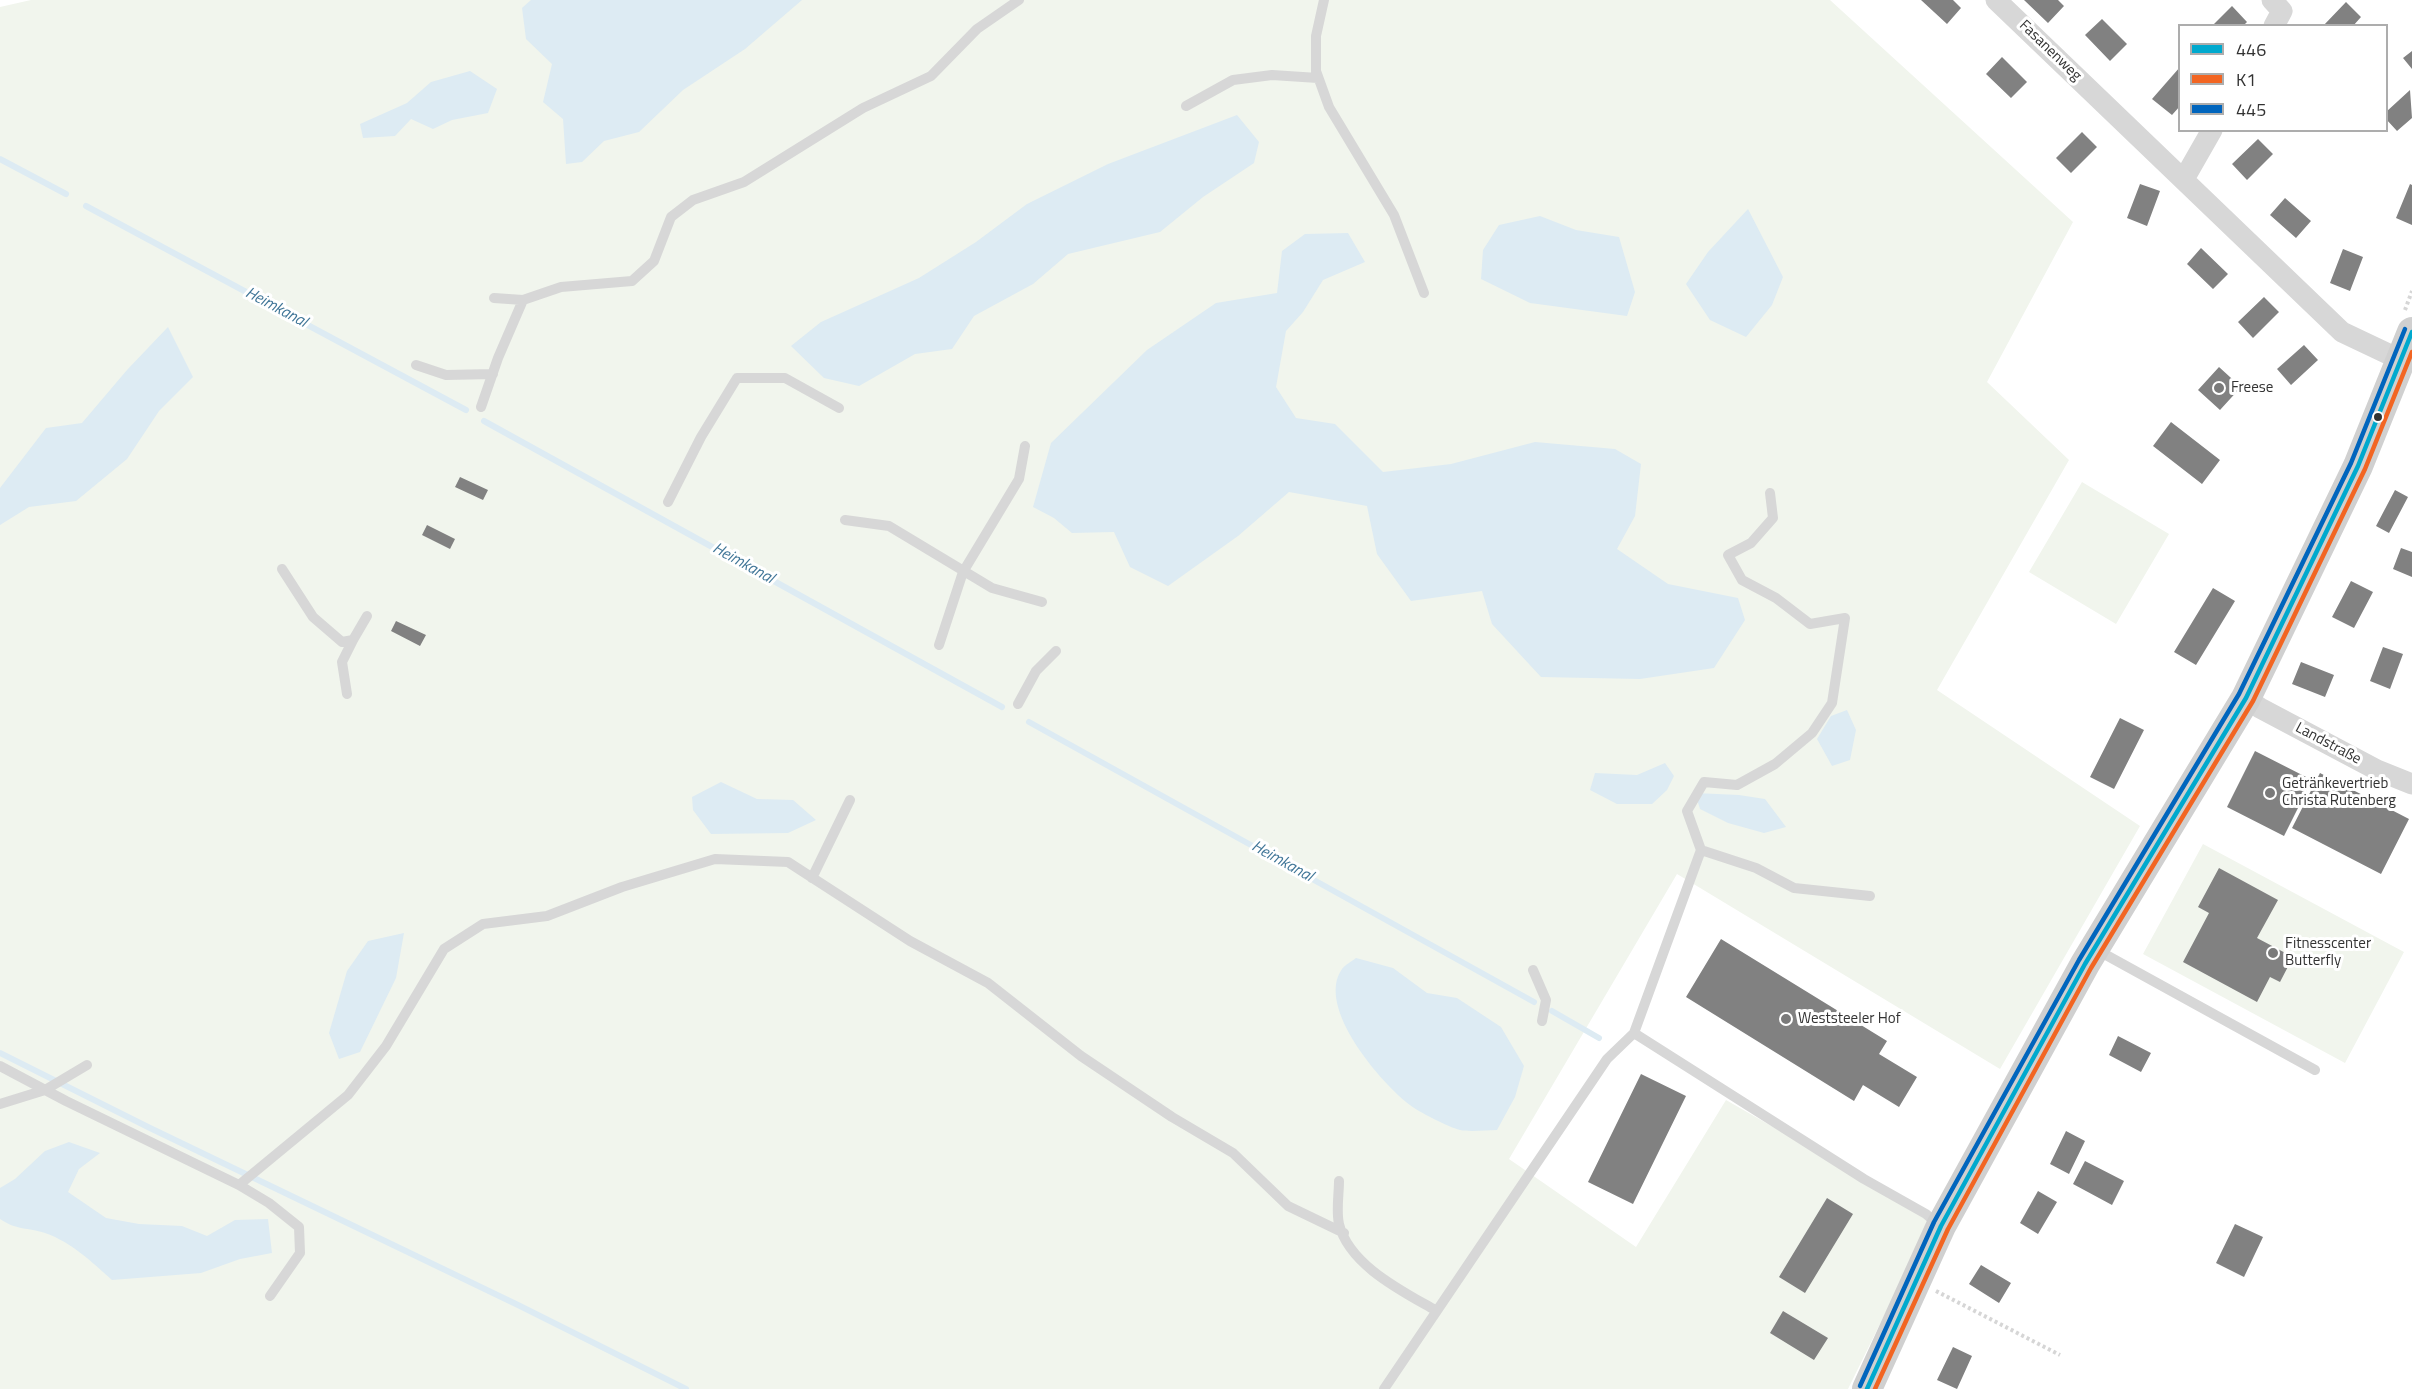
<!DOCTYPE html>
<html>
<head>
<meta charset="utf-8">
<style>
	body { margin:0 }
	#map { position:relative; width:2412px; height:1389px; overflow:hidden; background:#fff; font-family:"Titillium Web",sans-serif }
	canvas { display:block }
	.legend { position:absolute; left:2178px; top:24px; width:210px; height:108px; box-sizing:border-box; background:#fff; border:2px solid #adadad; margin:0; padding:8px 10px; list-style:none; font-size:18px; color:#333 }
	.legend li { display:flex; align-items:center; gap:12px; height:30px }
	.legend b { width:30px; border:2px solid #adadad }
</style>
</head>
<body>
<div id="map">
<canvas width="2412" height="1389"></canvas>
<ul class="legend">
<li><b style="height:8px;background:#00a9ce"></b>446</li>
<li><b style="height:8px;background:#f26522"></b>K1</li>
<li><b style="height:8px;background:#0065bd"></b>445</li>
</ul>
</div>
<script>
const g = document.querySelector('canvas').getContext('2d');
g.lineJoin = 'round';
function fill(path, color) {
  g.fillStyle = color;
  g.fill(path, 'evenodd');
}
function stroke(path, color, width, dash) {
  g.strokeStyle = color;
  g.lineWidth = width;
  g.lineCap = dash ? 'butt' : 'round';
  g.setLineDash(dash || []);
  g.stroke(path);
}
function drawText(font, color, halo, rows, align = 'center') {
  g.font = font + ' "Titillium Web",sans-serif';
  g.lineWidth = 6;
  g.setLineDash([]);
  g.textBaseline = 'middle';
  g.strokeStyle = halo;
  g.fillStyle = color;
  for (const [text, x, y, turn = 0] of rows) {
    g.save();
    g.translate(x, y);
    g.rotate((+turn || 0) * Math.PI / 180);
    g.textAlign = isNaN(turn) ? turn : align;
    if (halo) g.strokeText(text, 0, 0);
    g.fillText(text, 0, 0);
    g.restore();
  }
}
const green = new Path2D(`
	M31 0H1830L2073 222 1987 382 2069 460 1937 690 2140 826 2000 1069 1677 874 1509 1159 1636 1247 1726 1100 1932 1218 1848 1389H0V7Z
	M2082 482 2169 534 2116 624 2029 572Z
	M2203 844 2404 952 2345 1063 2143 954Z`);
const water = new Path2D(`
	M531 0H802L745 49 683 90 639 132 604 141 582 162 566 164 563 119 543 102 552 64 526 39 522 8Z
	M470 71 497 89 488 113 452 120 433 129 411 119 395 136 363 138 360 124 407 103 431 82Z
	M1237 115 1259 142 1254 163 1203 197 1160 232 1068 254 1033 284 974 316 952 349 915 354 859 386 824 378 791 346 821 322 919 278 976 242 1027 204 1108 164Z
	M1748 209 1783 277 1772 305 1746 337 1710 320 1686 284 1708 252Z
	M1540 216 1576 230 1619 237 1635 292 1627 316 1530 303 1481 279 1483 250 1499 225Z
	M1348 233 1365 262 1323 280 1303 312 1286 331 1276 387 1296 418 1335 424 1383 472 1451 464 1535 442 1615 449 1641 464 1635 516 1617 549 1668 584 1738 598 1745 620 1714 668 1640 679 1541 677 1492 624 1482 591 1411 601 1377 554 1367 506 1289 492 1238 536 1168 586 1130 567 1114 532 1072 533 1054 518 1033 507 1051 443 1147 350 1216 303 1277 293 1282 251 1305 234Z
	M168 327 193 377 159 411 127 459 76 501 29 507 0 525V488L46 428 82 423 127 370Z
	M1847 710 1856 730 1850 760 1832 766 1817 739 1831 716Z
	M1665 763 1674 776 1667 790 1652 804H1617L1590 790 1595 773 1637 775Z
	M721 782 757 799 793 800 816 820 788 833 711 834 693 810 692 797Z
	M1695 793 1739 795 1765 799 1786 827 1764 833 1728 823 1700 809Z
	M404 933 396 978 360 1052 339 1059 329 1033 347 971 368 941Z
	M1356 958 1393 968 1427 993 1457 998 1501 1027 1524 1066 1515 1097 1497 1130C1486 1130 1471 1132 1460 1130 1448 1127 1419 1112 1410 1105 1381 1083 1315 1007 1342 969 1345 965 1352 961 1356 958Z
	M69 1142 100 1153 79 1169 68 1192 106 1218 139 1224 182 1226 207 1236 235 1220 268 1219 272 1253 240 1259 201 1273 112 1280C92 1262 71 1242 45 1233 27 1227 18 1231 0 1219V1188L15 1179 45 1151Z`);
const stream = new Path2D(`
	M0 159 66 194
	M86 206 466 410
	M484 421 1002 707
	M1029 722 1534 1002
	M1552 1011 1599 1038
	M0 1053 150 1128 518 1305 686 1389`);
const building = new Path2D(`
	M1921 0H1953L1961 8 1947 24Z
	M2024 0H2058L2064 6 2048 23Z
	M2346 2 2361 17 2353 26H2323Z
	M2232 6 2247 22 2243 26H2212Z
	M2102 19 2127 44 2110 61 2085 35Z
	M2412 51V69L2403 58Z
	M2002 57 2027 82 2011 98 1986 74Z
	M2180 67V106L2172 115 2152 99Z
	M2410 90 2412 118 2397 131 2386 119V112Z
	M2082 132 2097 147 2071 173 2056 158Z
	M2258 139 2273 154 2247 180 2232 164Z
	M2140 184 2160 191 2147 226 2127 218Z
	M2410 184 2412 185V225L2396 218Z
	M2285 198 2311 221 2296 238 2270 215Z
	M2201 248 2228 274 2213 289 2187 264Z
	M2343 249 2363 257 2350 291 2330 283Z
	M2264 297 2279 312 2253 338 2238 322Z
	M2304 345 2318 360 2291 385 2277 369Z
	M2219 367 2241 387 2220 410 2198 390Z
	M2171 422 2220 460 2202 484 2153 446Z
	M460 477 488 490 483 500 455 487Z
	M2395 490 2408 497 2389 533 2376 526Z
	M427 525 455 539 450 549 422 535Z
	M2401 548 2412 552V577L2393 569Z
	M2351 581 2373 592 2354 628 2332 617Z
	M2213 588 2235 601 2196 665 2174 652Z
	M396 621 426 635 420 646 391 631Z
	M2383 647 2403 654 2390 689 2370 681Z
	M2301 662 2334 675 2325 697 2292 684Z
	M2120 718 2144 730 2114 789 2090 777Z
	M2255 751 2312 780 2284 836 2227 807Z
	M2320 773 2409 819 2381 874 2292 828Z
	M2219 868 2278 900 2257 938 2293 957 2280 982 2270 977 2257 1002 2183 962 2209 913 2198 907Z
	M1721 939 1887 1041 1879 1054 1917 1077 1899 1107 1863 1085 1854 1101 1686 997Z
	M2118 1036 2151 1053 2141 1072 2109 1055Z
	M1641 1074 1686 1096 1633 1204 1588 1182Z
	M2066 1131 2085 1141 2069 1174 2050 1164Z
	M2085 1161 2124 1181 2112 1205 2073 1184Z
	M2038 1191 2057 1202 2038 1234 2020 1223Z
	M1827 1198 1853 1214 1805 1293 1779 1277Z
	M2235 1224 2263 1237 2244 1277 2216 1263Z
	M1981 1265 2011 1283 1999 1303 1969 1284Z
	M1783 1311 1828 1338 1814 1360 1770 1333Z
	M1953 1347 1972 1356 1957 1389 1937 1380Z`);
const path = new Path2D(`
	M2405 310 2412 291
	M1936 1291 2060 1355`);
const lane = new Path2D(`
	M1324 0 1316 36V71L1329 107 1394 215 1424 293
	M1186 106 1233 80 1272 75 1318 78
	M494 298 523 300 561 287 632 281 654 261 671 217 693 200 744 182 863 108 931 76 977 29 1019 0
	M416 365 446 375 493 374
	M481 407 498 358 523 300
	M668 502 701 437 737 378H785L839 408
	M845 520 889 526 992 588 1042 602
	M282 569 313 617 342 642 353 640 367 616
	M939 645 963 572 1019 479 1025 446
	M347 694 342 662 353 640
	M1018 704 1036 671 1056 651
	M1701 850 1756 868 1794 888 1870 896
	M812 878 850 800
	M2097 950 2315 1070
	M1533 970 1546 1000 1542 1021
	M1634 1033 1701 850 1687 811 1704 782 1737 785 1775 764 1812 733 1832 703 1845 618 1810 624 1776 598 1742 580 1728 555 1751 543 1773 518 1770 493
	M0 1066 66 1101 239 1185 348 1095 386 1046 444 949 483 924 547 916 622 887 715 859 788 862 910 941 988 983 1081 1056 1172 1117 1233 1153 1288 1206 1344 1233
	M0 1104 45 1090 87 1065
	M1339 1181C1339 1194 1336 1211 1339 1224 1349 1265 1402 1291 1435 1310
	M239 1185 269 1203 299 1227 300 1253 270 1296
	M1384 1389 1607 1059 1634 1033 1864 1179 1926 1214 1940 1226`);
const street = new Path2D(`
	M1996 0 2342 332 2401 360
	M2272 0 2282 11 2274 26
	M2184 179 2212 130
	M2246 698 2260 708 2377 770 2412 784`);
const secondary = new Path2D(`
	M1867 1389 1941 1226 2085 964 2246 698 2358 466 2412 332`);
const bus1 = new Path2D(`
	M1867 1389 1941 1226 2085 964 2246 698 2358 466 2412 332`);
const bus2 = new Path2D(`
	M1875 1389 1948 1229 2091 968 2253 701 2365 469 2412 352`);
const bus3 = new Path2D(`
	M1860 1386 1934 1222 2079 960 2239 694 2351 463 2405 329`);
const markers = [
	[2219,388,6,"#7a7a7a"],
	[2378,417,5,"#333"],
	[2270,793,6,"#7a7a7a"],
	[2273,953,6,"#7a7a7a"],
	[1786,1019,6,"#7a7a7a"]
];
const streetNames = [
	["Fasanenweg",2050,51,44],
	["Landstraße",2328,744,28]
];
const poiNames = [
	["Freese",2231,388],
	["Getränkevertrieb",2282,784],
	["Christa Rutenberg",2282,801],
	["Fitnesscenter",2285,944],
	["Butterfly",2285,961],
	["Weststeeler Hof",1798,1019]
];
const waterNames = [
	["Heimkanal",276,308,28],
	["Heimkanal",743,564,29],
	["Heimkanal",1282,862,29]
];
fill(green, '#f1f5ed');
fill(water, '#ddebf3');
stroke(stream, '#ddebf3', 6);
fill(building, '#818181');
stroke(path, '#d6d6d6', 4, [3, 3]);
stroke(lane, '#d7d7d7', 10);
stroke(street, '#d7d7d7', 21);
stroke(secondary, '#d0d0d0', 30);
stroke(bus1, '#00a9ce', 4.5);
stroke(bus2, '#f26522', 4.5);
stroke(bus3, '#0065bd', 4.5);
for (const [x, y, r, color] of markers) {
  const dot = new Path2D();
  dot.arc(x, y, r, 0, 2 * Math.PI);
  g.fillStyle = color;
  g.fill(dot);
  stroke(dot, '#fff', 2);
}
drawText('15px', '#333', '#fff', streetNames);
drawText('15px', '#333', '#fff', poiNames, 'left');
drawText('italic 16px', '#3f7597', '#fff', waterNames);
</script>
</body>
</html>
